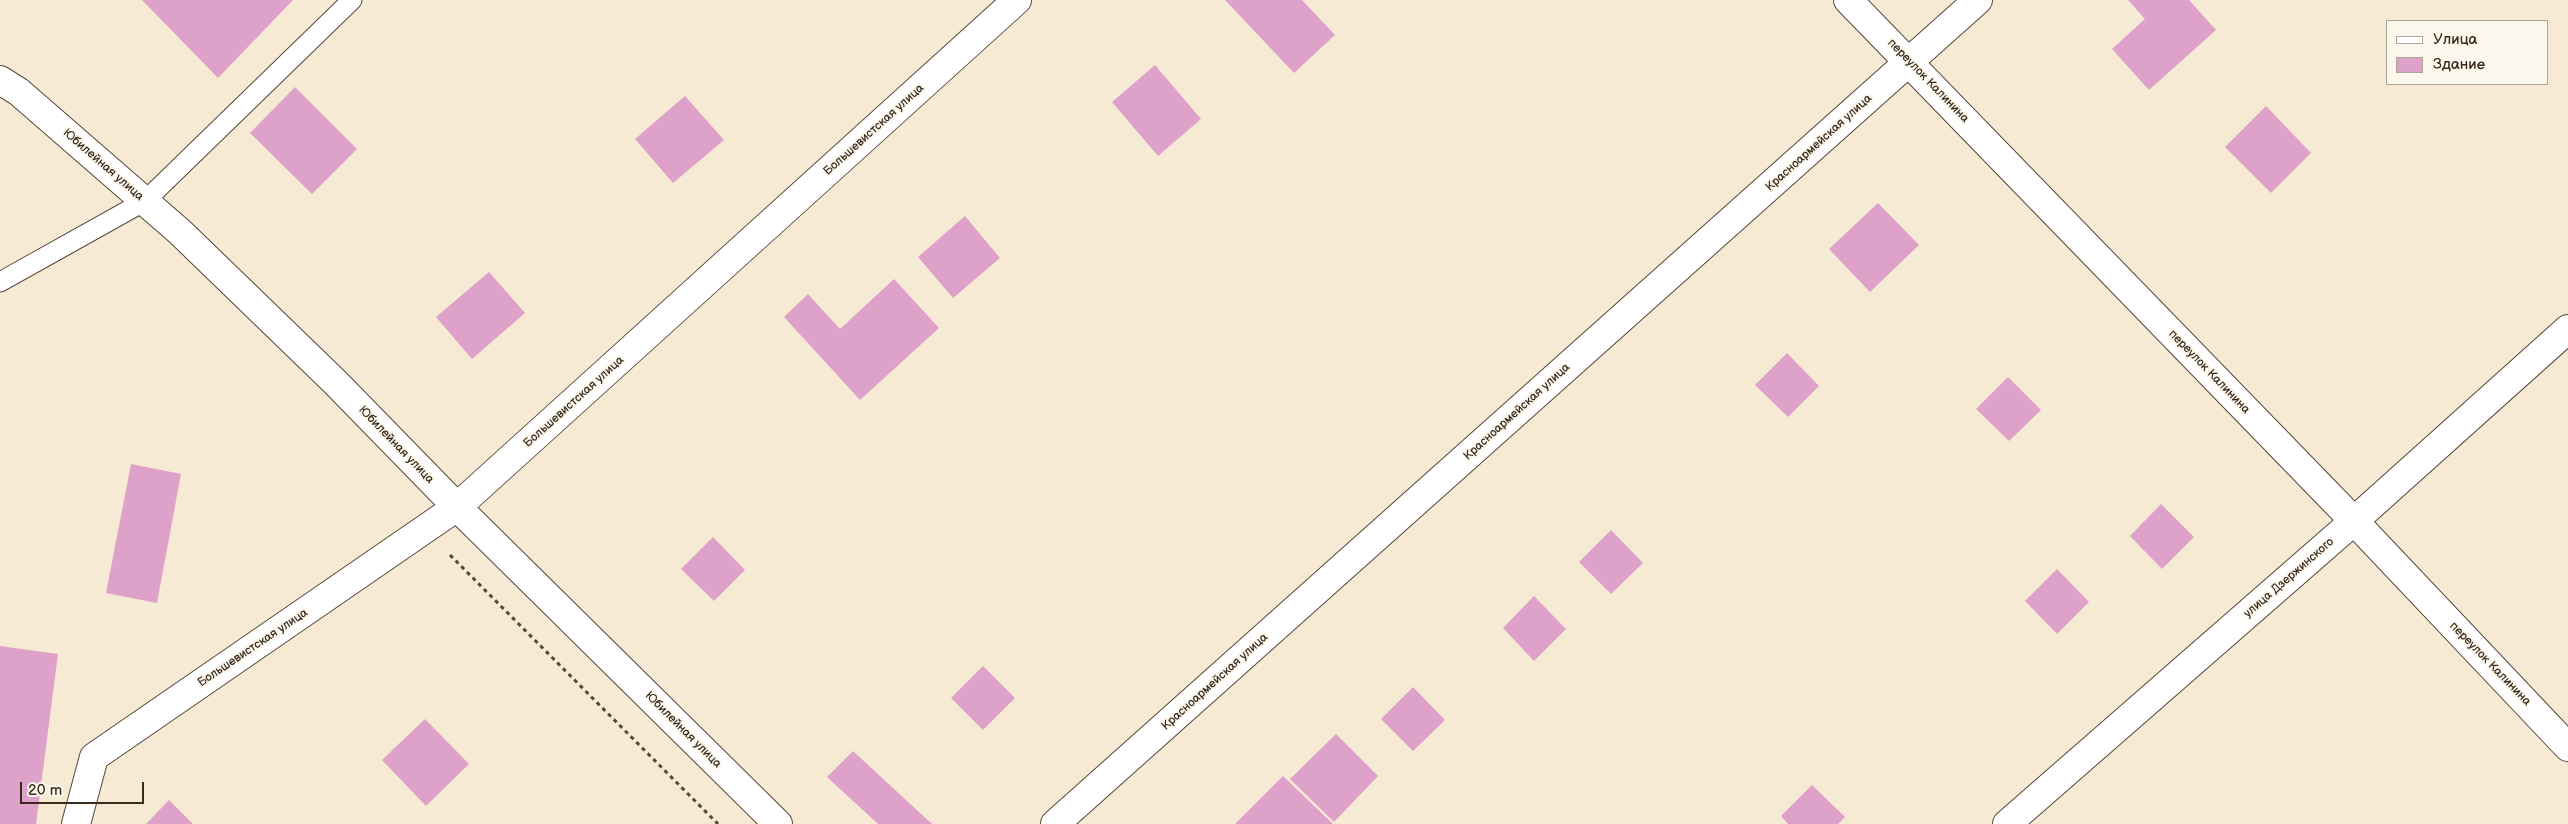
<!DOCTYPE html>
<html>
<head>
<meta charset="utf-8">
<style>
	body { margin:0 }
	#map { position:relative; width:2568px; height:824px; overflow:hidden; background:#f6ead5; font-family:"Balsamiq Sans",sans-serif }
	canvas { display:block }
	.legend { position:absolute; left:2386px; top:20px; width:162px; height:65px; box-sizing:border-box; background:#fbf7ec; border:1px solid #aea59a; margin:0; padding:6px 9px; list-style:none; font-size:15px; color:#3b2a1e }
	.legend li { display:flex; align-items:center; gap:10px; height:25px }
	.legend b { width:25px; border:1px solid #aea59a }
	.scale { position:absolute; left:20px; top:782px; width:124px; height:22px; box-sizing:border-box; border:2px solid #3b2a1e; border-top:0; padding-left:6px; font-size:15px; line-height:18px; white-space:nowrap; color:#3b2a1e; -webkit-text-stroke:4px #fbf7ec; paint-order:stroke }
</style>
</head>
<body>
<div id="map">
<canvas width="2568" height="824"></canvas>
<ul class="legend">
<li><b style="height:6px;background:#fff"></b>Улица</li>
<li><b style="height:14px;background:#dea1c9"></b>Здание</li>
</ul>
<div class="scale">20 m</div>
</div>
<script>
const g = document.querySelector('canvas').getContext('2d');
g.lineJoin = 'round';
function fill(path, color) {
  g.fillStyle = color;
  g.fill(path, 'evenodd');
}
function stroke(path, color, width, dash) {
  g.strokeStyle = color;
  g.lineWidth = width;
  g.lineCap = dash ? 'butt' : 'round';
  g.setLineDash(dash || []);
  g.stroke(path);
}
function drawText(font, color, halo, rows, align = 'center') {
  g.font = font + ' "Balsamiq Sans",sans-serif';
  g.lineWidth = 4;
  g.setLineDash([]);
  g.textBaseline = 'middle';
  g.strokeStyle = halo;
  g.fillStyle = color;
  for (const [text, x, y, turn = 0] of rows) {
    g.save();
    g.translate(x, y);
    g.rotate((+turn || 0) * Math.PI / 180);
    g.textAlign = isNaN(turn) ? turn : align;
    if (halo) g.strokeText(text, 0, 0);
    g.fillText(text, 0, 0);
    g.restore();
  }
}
const building = new Path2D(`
	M142 0H293L218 78Z
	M1225 0H1302L1335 35 1294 73Z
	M2128 0H2189L2216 30 2149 90 2112 49 2145 19Z
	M1155 65 1201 119 1158 156 1112 102Z
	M295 87 357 149 312 194 250 133Z
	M685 96 724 140 673 183 635 139Z
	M2266 106 2311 153 2271 193 2225 147Z
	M1878 203 1919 245 1870 292 1829 249Z
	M965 216 1000 258 953 298 918 257Z
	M489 272 525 313 472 359 436 317Z
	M894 279 939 328 860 400 784 317 808 294 840 329Z
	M1787 353 1819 386 1788 417 1755 385Z
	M2008 377 2041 410 2009 441 1976 409Z
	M131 464 181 474 157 603 106 593Z
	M2161 504 2194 537 2162 569 2130 536Z
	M1611 530 1643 563 1611 594 1579 562Z
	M713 537 745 570 714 601 681 569Z
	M2057 569 2089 602 2057 634 2025 601Z
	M1534 596 1566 629 1534 661 1503 628Z
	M0 646 58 654 36 824H0Z
	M983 666 1015 698 983 730 951 698Z
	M1413 687 1445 720 1413 751 1381 719Z
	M425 719 469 764 426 806 382 760Z
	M1336 734 1378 776 1334 822 1290 779Z
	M853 751 932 824H878L827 777Z
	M1283 776 1333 824H1235Z
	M1812 785 1845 817 1838 824H1788L1781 816Z
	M169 800 193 824H146Z`);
const path = new Path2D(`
	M450 555 718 824`);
const lane = new Path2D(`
	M0 282 145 201 352 0`);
const street = new Path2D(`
	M1848 0 2354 521 2568 747
	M0 80 19 92 180 232 336 383 457 507 778 824
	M76 824 94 757 457 507 1017 0
	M1055 824 1978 0
	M2007 824 2354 521 2568 329`);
const streetNames = [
	["переулок Калинина",1928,81,46],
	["Большевистская улица",874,130,-42],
	["Красноармейская улица",1819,143,-42],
	["Юбилейная улица",103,165,41],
	["переулок Калинина",2209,372,46],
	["Большевистская улица",574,402,-42],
	["Красноармейская улица",1517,412,-42],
	["Юбилейная улица",396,445,46],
	["улица Дзержинского",2289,578,-41],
	["Большевистская улица",253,648,-34],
	["переулок Калинина",2490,664,46],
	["Красноармейская улица",1215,682,-42],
	["Юбилейная улица",683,730,45]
];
fill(building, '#dea1c9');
stroke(lane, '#574739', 21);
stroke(street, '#574739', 30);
stroke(path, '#574739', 3, [4, 4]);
stroke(lane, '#fff', 19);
stroke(street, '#fff', 28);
drawText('12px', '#3b2a1e', '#fbf7ec', streetNames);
</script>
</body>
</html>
